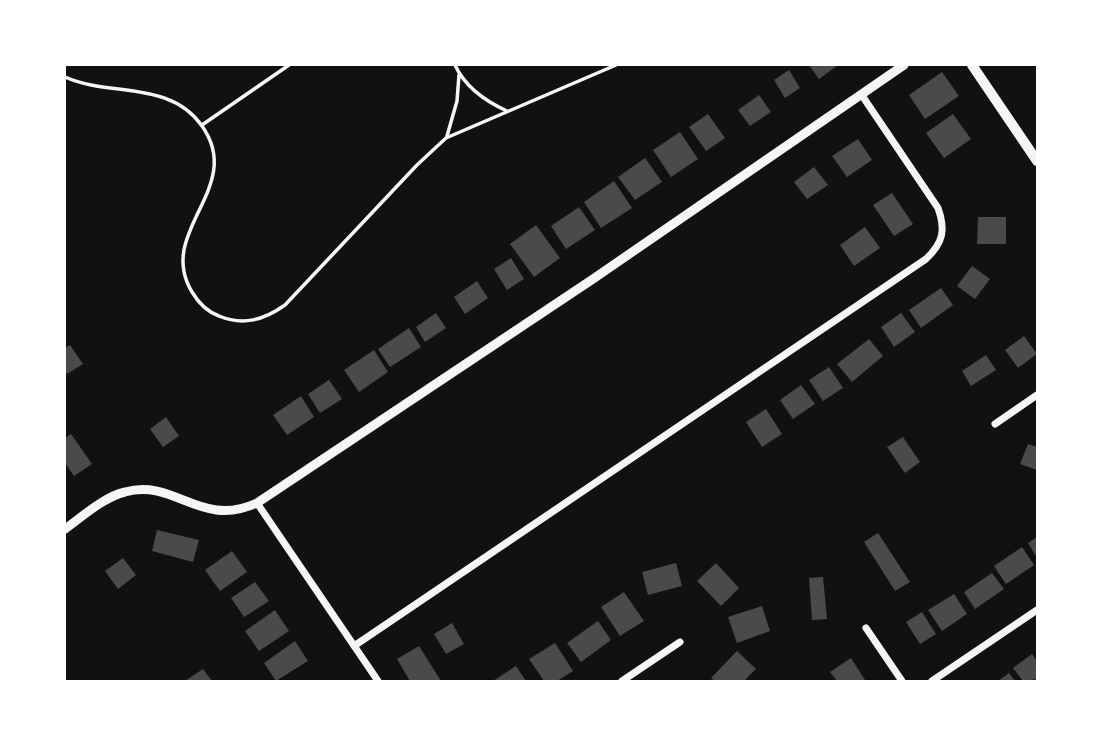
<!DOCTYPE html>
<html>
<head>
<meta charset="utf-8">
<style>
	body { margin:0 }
	#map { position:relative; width:1102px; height:746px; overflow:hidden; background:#111; font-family:Poppins,sans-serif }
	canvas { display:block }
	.frame { position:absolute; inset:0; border:66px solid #fff; pointer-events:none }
</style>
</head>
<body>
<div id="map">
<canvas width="1102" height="746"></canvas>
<div class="frame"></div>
</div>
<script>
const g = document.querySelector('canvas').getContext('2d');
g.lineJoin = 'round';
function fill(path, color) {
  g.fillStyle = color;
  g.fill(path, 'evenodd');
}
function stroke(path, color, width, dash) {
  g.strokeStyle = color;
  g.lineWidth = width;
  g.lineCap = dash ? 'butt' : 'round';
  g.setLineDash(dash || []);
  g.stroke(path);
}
const building = new Path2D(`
	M809 65H838L819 79Z
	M789 70 800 88 785 98 774 80Z
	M942 72 959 96 925 119 909 95Z
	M759 95 771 112 750 126 738 110Z
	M708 114 725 138 706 151 689 127Z
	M953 114 971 139 944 158 926 133Z
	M680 132 698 159 671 177 653 150Z
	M858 139 872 160 847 177 832 156Z
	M645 158 662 182 635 200 618 177Z
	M814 167 828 185 807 199 794 182Z
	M614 181 632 208 601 228 584 202Z
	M892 193 913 224 894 236 873 205Z
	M579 207 595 230 566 249 551 226Z
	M978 217H1006V244H977Z
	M536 225 560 258 534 277 510 244Z
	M865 227 880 248 854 266 840 245Z
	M511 258 524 279 507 290 494 269Z
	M972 266 990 279 975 299 957 286Z
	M477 281 488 298 465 314 454 297Z
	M941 288 953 305 921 328 909 310Z
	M436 313 446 328 425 342 416 327Z
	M901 313 915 332 894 347 881 327Z
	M409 328 421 347 390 367 378 349Z
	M1024 336 1037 354 1018 368 1005 350Z
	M869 339 883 356 852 382 837 364Z
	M70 345 83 364 67 374 65 371V348Z
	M374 350 388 372 359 392 344 370Z
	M986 355 996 370 971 386 962 371Z
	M829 367 843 388 823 401 809 380Z
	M329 380 342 399 320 413 308 394Z
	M801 385 815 404 793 419 780 400Z
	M301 396 314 417 287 435 273 415Z
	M766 409 782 434 762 447 746 422Z
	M166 417 179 436 163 447 150 429Z
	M71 434 92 464 74 476 65 463V438Z
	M903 437 920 462 905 473 887 447Z
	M1028 444 1037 447V470L1020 464Z
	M157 530 199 540 193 562 152 551Z
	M878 533 910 582 895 591 864 542Z
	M1037 537V558L1028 543Z
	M1022 547 1034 565 1006 584 994 566Z
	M232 551 247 572 220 591 205 570Z
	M123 558 136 575 118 589 105 571Z
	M676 563 682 586 648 595 642 572Z
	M716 563 739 588 721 606 697 581Z
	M992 573 1004 589 975 609 964 592Z
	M823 577 827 619 812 620 809 578Z
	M255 582 269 601 244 617 231 598Z
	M624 592 644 621 620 636 601 607Z
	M954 594 967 614 942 631 928 610Z
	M762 606 770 631 737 643 728 617Z
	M275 610 289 631 259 651 245 631Z
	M922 612 936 634 920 644 906 622Z
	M598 621 611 640 581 662 567 643Z
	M452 623 464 644 446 654 434 634Z
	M295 641 308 661 276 681 264 663Z
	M555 643 573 671 557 681H544L529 659Z
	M419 646 441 681H410L397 659Z
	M737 651 756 669 744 681H715L711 678Z
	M1032 654 1037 661V679L1023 681 1013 668Z
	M851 658 865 680 837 681 830 672Z
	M516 666 526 681H493Z
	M203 669 212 681H185Z
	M1009 673 1015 681H998Z`);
const service = new Path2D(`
	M455 65C465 87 485 101 507 111
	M65 77C110 97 170 80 202 126 246 188 155 231 192 292 198 302 208 312 219 316 243 326 264 320 285 305L417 165 446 138 616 65
	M202 125 289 65
	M447 136 457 101 459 75`);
const minor = new Path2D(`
	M995 424 1037 395
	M257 503 378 681
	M866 628 902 681
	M354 646 926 259C943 243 946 230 938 208L861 94
	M622 681 680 642
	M932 681 1037 610`);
const tertiary = new Path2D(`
	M65 529C83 516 104 497 125 492 175 478 200 529 257 503L593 279 904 65`);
const secondary = new Path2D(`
	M972 65 1037 161`);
fill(building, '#4a4a4a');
stroke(service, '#f5f5f5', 3.5);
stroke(minor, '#f5f5f5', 7);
stroke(tertiary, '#f5f5f5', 9);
stroke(secondary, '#f5f5f5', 10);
</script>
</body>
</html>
